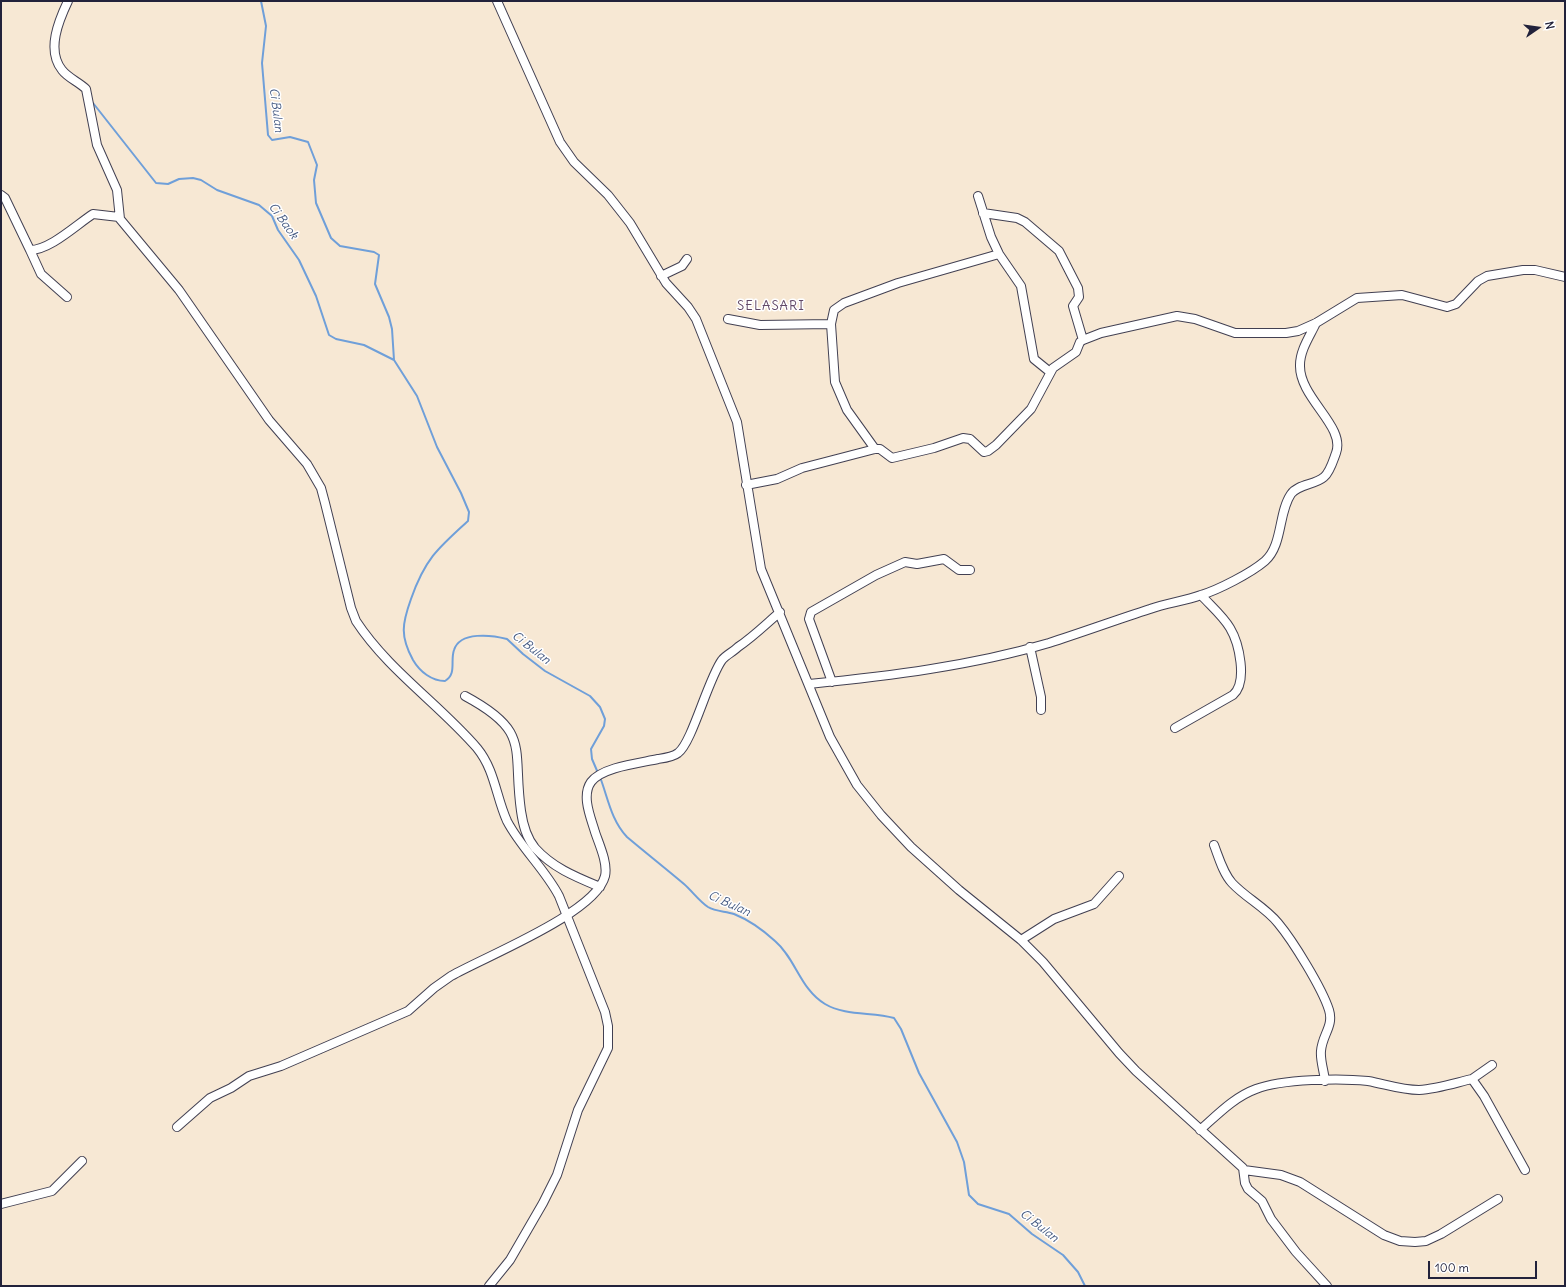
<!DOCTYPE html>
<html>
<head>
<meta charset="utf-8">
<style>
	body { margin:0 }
	#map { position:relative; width:1566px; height:1287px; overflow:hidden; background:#f7e8d4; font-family:Delius,sans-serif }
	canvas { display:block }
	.frame { position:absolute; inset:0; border:2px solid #22223b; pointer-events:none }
	.north { position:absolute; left:1518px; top:8px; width:40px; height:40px; -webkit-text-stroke:3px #fff; paint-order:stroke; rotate:77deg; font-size:11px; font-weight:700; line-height:16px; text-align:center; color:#22223b }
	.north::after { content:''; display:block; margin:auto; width:14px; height:18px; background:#22223b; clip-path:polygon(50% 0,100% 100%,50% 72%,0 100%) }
	.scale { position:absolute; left:1428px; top:1261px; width:109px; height:18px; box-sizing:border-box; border:2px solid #22223b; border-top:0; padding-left:5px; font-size:12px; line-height:14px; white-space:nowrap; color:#22223b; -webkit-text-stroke:3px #fff; paint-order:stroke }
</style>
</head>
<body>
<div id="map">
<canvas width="1566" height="1287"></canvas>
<div class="frame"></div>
<div class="north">N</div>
<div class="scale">100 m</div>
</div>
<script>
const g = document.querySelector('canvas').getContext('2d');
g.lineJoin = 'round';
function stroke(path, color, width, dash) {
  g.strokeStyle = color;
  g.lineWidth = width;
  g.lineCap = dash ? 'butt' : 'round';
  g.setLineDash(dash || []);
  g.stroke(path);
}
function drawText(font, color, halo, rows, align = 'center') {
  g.font = font + ' Delius,sans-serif';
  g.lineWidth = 3;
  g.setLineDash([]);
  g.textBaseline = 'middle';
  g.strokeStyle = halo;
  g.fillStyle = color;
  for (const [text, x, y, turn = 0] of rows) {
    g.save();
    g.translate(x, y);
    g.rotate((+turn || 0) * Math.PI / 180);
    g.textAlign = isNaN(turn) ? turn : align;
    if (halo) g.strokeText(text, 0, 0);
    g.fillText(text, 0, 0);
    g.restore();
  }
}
const stream = new Path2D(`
	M261 1 266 26 262 63 268 135 272 140 290 137 308 142 317 165 314 180 316 203 331 238 340 246 374 252 379 255 375 284 389 317 392 329 394 360 417 396 437 447 461 493 469 512 468 521C438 548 425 559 411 599 402 624 400 636 413 660 420 672 432 681 445 681 457 674 450 661 454 650 460 631 492 635 507 639L523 654 545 671 590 696 600 707 605 719 604 726 591 749 592 759 598 773
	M93 103 156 183 168 184 179 179 193 178 201 180 217 190 259 205 272 216 278 230 299 260 316 296 329 335 336 339 364 345 394 360
	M600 777C608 798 611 820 627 837 646 853 665 868 684 884 692 891 699 901 708 907 716 912 726 911 734 914 749 920 763 930 775 941 796 959 800 989 825 1004 845 1016 872 1012 894 1018L901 1029 919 1073 957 1142 964 1162 969 1195 978 1204 1009 1214 1032 1234 1063 1255 1078 1272 1085 1286`);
const minor = new Path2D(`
	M68 1C59 20 46 50 62 70 68 78 79 82 86 89L97 145 117 190 120 219 179 290 269 420 307 464 321 488 325 503 351 608 356 621C388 670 439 704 477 748 495 770 496 797 507 821 521 848 545 869 559 896L605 1012 608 1026V1048L578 1110 557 1175 543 1203 510 1260 489 1286
	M497 1 560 142 574 162 608 195 630 223 666 283 688 307 696 319 737 422 761 569 830 737 857 785 881 815 911 847 959 890 1021 940 1043 962 1119 1053 1136 1071 1243 1168 1245 1183 1248 1189 1262 1201 1271 1219 1296 1252 1327 1286
	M1 195 5 198 30 250C50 250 76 225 93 214L119 217
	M978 196 991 237 999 254 1021 286 1034 359 1050 372
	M983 213 1017 218 1025 222 1059 251 1078 288 1079 297 1073 306 1083 340
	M30 250 41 274 67 297
	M661 276 682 266 687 259
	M728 319 760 325 831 324
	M875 449 847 410 835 382 831 324 834 310 844 303 898 283 999 254
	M746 485 777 479 802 468 875 449H880L892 458 934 448 963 438 970 439 984 452 988 451 996 445 1031 409 1053 368 1076 352 1080 342 1083 340 1101 333 1177 316 1195 319 1235 333H1286L1298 331 1316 323 1357 298 1402 295 1447 307 1456 304 1478 281 1487 276 1523 270H1535L1565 277
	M1030 647 1041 697V710
	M832 682 809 619 811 612 876 575 905 562 917 564 944 559 959 570H970
	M809 684C889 676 971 666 1049 643 1083 632 1116 620 1150 609 1167 603 1185 601 1201 595 1218 590 1251 573 1265 561 1283 545 1278 513 1291 494 1298 484 1315 485 1324 477 1330 472 1333 461 1336 453 1346 426 1299 398 1300 365 1300 350 1310 336 1316 323
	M465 696C532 732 512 748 521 811 523 825 526 837 535 848 553 868 576 877 600 887
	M1175 728 1233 695C1248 682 1239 643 1230 628 1223 616 1211 606 1201 595
	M1214 845C1219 858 1223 873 1232 883 1246 898 1265 907 1278 923 1293 941 1322 988 1329 1010 1334 1026 1322 1035 1321 1051 1320 1060 1324 1071 1325 1081
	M1021 940 1054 919 1094 904 1119 876
	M1492 1065 1472 1079 1484 1096 1525 1170
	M177 1127 210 1098 231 1088 249 1076 281 1066 408 1011 434 988 451 976C486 956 596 913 605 876 608 863 599 844 595 832 591 818 581 796 591 782 602 767 640 763 658 759 665 758 673 757 678 753 692 743 708 679 722 660 726 655 733 652 738 647 753 637 766 624 780 612
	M1200 1130C1217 1115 1234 1097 1256 1089 1282 1079 1340 1078 1368 1081 1385 1084 1401 1090 1419 1090 1437 1089 1455 1083 1472 1079
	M1244 1170 1281 1175 1300 1182 1384 1235 1400 1241 1415 1242 1426 1241 1441 1234 1498 1199
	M1 1204 52 1191 82 1161`);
const waterNames = [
	["Ci Bulan",276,110,83],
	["Ci Baok",283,221,54],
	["Ci Bulan",531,648,38],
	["Ci Bulan",729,904,24],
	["Ci Bulan",1039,1226,38]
];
const quarterNames = [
	["SELASARI",771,306]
];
stroke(stream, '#6f9fd9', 2);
stroke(minor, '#424052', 10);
stroke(minor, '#fff', 8);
drawText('italic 12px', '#455a82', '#fff', waterNames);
g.letterSpacing = '1px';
drawText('13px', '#624867', '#fff', quarterNames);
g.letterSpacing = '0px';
</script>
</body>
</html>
